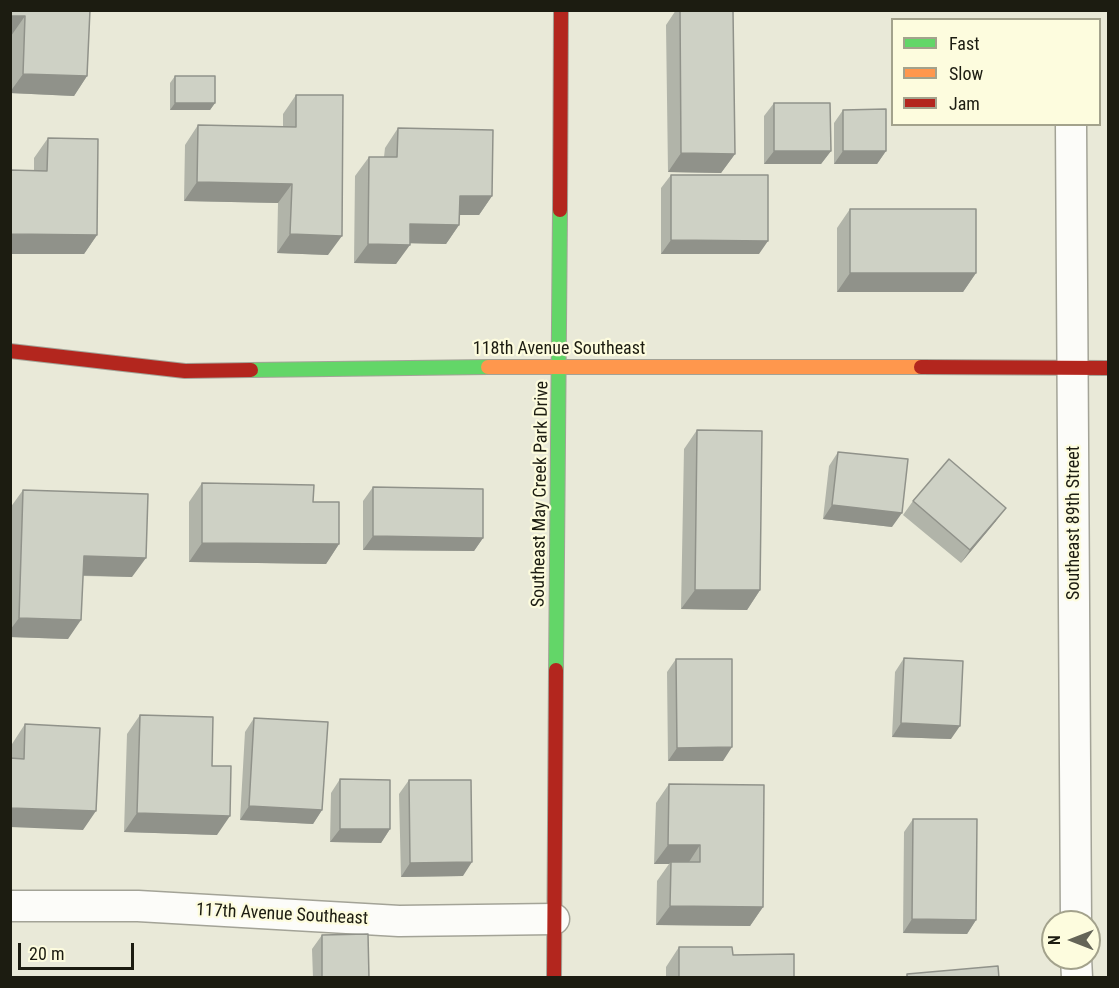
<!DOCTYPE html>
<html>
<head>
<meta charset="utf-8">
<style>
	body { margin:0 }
	#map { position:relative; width:1119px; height:988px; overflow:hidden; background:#e9e9d8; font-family:"Roboto Condensed",sans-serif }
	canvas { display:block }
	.frame { position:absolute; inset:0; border:12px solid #1c1c11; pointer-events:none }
	.legend { position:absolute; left:891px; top:18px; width:210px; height:108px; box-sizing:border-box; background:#fdfcde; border:2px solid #a3a28c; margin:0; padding:8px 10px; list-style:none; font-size:18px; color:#1c1c11 }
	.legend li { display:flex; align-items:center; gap:12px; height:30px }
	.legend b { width:30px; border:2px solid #a3a28c }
	.north { position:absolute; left:1041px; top:910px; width:60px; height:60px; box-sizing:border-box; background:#fdfcde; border:2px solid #a3a28c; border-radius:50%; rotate:270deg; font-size:16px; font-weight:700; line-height:24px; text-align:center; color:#1c1c11 }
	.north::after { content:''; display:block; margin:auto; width:21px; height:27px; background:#646457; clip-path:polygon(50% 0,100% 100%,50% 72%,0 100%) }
	.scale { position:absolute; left:18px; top:943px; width:116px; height:27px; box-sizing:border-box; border:3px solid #1c1c11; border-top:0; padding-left:8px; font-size:18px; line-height:21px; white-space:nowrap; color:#1c1c11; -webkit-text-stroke:4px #fdfcde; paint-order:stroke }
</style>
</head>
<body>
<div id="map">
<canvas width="1119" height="988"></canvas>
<div class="frame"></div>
<ul class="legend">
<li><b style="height:8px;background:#63d668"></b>Fast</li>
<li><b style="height:8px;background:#ff974d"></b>Slow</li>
<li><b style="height:8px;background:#b3261e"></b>Jam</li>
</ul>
<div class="north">N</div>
<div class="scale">20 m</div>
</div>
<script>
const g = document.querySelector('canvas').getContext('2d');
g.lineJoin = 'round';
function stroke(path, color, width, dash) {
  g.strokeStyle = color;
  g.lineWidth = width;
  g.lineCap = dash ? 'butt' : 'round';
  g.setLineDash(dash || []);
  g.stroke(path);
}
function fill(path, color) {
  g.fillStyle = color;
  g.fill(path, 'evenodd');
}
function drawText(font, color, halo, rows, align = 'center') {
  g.font = font + ' "Roboto Condensed",sans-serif';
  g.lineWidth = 4.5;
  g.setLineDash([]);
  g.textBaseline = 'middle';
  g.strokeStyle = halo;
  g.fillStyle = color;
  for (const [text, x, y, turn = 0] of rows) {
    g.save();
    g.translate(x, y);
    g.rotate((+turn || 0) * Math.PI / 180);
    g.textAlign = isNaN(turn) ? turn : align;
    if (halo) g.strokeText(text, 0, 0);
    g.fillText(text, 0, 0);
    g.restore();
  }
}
const street = new Path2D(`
	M1071 124 1076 922
	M10 906H138L399 921 554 919
	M1076 958 1077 978`);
const fast = new Path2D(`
	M251 370 488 367
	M556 670 560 210`);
const slow = new Path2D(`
	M488 367H921`);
const jam = new Path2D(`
	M560 210 561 10
	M10 351 185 371 251 370
	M921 367 1108 368
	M554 978 556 670`);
const wall = new Path2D(`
	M10 10H90L87 76 74 96 10 93Z
	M676 10H733L735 154 721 173 668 172 666 25Z
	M175 76 215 103 210 110H170V83Z
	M296 95 328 255 277 253 278 203 184 201 185 145 198 125 283 127V114Z
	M774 103 831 151 821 164H764V116Z
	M843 110 886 151 877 164H834V123Z
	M398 128 492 196 479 215H460L459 225 446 244 410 243 396 264 354 263 355 176 369 157H384L385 148Z
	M48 138 97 235 84 254 34 171V158Z
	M671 175 759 254H661V188Z
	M850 209 976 273 963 292H837V228Z
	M697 430 760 590 747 610 681 609 684 449Z
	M838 452 892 527 823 519 829 466Z
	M202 483 339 544 326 564 189 562V502Z
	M373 487 483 538 474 551 363 550V501Z
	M23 490 132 577 83 576 68 639 10 637V508Z
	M913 501 996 521 961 563 903 515Z
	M904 658 951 739 892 737 895 672Z
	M676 659 723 761H668L667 672Z
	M140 715 212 766 217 835 124 832 127 734Z
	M254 718 322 810 313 824 240 820 245 732Z
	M25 724 83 830 11 758 12 744Z
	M340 779 390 829 381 843 330 842 331 793Z
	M409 780 463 876 401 877 399 794Z
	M669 784 763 907 750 926 656 925 657 881 669 864H654L656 803Z
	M913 819 976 920 967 934 903 933 904 832Z
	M322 935 369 978H313L312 949Z
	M679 947 733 955 794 978H666V967Z`);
const shadedWall = new Path2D(`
	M10 16H25L11 36H10Z
	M23 74 87 76 74 96 10 93V92Z
	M175 103H215L210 110H170Z
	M774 151H831L821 164H764Z
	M843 151H886L877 164H834Z
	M681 153 735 154 721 173 668 172Z
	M197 182 292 184 278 203 184 201Z
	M460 196H492L479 215H447Z
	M410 224 459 225 446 244 397 243Z
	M10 234 97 235 84 254H10Z
	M290 234 342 236 328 255 277 253Z
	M671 240 768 241 759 254H661Z
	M368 244 410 245 396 264 354 263Z
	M850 273H976L963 292H837Z
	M832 505 902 513 892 527 823 519Z
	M1006 508 996 521 961 563 970 550Z
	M373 536 483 538 474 551 363 550Z
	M202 543 339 544 326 564 189 562Z
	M84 556 146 558 132 577 70 575Z
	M695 590H760L747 610 681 609Z
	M19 618 81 620 68 639 10 637V630Z
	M901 723 960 726 951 739 892 737Z
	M732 747 723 761H668L677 748Z
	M249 806 322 810 313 824 240 820Z
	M10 808 96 811 83 830 10 827Z
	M137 813 230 816 217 835 124 832Z
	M340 829H390L381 843 330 842Z
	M668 845H700L687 865 671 862 669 864H654Z
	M472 862 463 876 401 877 410 863Z
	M670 906 763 907 750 926 656 925Z
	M912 919 976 920 967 934 903 933Z`);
const building = new Path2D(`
	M10 10H90L87 76 23 74 25 16H10Z
	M680 10H733L735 154 681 153Z
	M175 76H215V103H175Z
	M296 95H343L342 236 290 234 292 184 197 182 198 125 296 127Z
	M774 103H830L831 151H774Z
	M886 109V151H843V110Z
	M398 128 493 130 492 196H460L459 225 410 224V245L368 244 369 157H397Z
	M48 138 98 139 97 235 10 234V170L47 171Z
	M671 175H768V241L671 240Z
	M850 209H976V273H850Z
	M697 430 762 431 760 590H695Z
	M838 452 908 459 902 513 832 505Z
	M949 459 1006 508 970 550 913 501Z
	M202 483 314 485 313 502H339V544L202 543Z
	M373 487 483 489V538L373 536Z
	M23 490 148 494 146 558 84 556 81 620 19 618Z
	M904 658 963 661 960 726 901 723Z
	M676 659H732V747L677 748Z
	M140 715 213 717 212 766H231L230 816 137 813Z
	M254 718 328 722 322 810 249 806Z
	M25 724 100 728 96 811 10 808V758L24 759Z
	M340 779 390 780V829H340Z
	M409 780H471L472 862 410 863Z
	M669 784 764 785 763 907 670 906 671 862H700V845H668Z
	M913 819H977L976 920 912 919Z
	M368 934 369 978H322V935Z
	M679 947H732L733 955 794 954V978H679Z
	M998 966 999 978H907V974Z`);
const streetNames = [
	["118th Avenue Southeast",559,349],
	["Southeast May Creek Park Drive",541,494,-89],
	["Southeast 89th Street",1074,523,-90],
	["117th Avenue Southeast",282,915,3]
];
stroke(street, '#a3a397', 33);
stroke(fast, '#a3a397', 16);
stroke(slow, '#a3a397', 16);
stroke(jam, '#a3a397', 16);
stroke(street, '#fcfcf9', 30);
stroke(fast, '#63d668', 14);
stroke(slow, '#ff974d', 14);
stroke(jam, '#b3261e', 14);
fill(wall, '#b1b4a9');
fill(shadedWall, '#90928a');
fill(building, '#ced1c5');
stroke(building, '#90928a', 1.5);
drawText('18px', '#1c1c11', '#fdfcde', streetNames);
</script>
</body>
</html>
